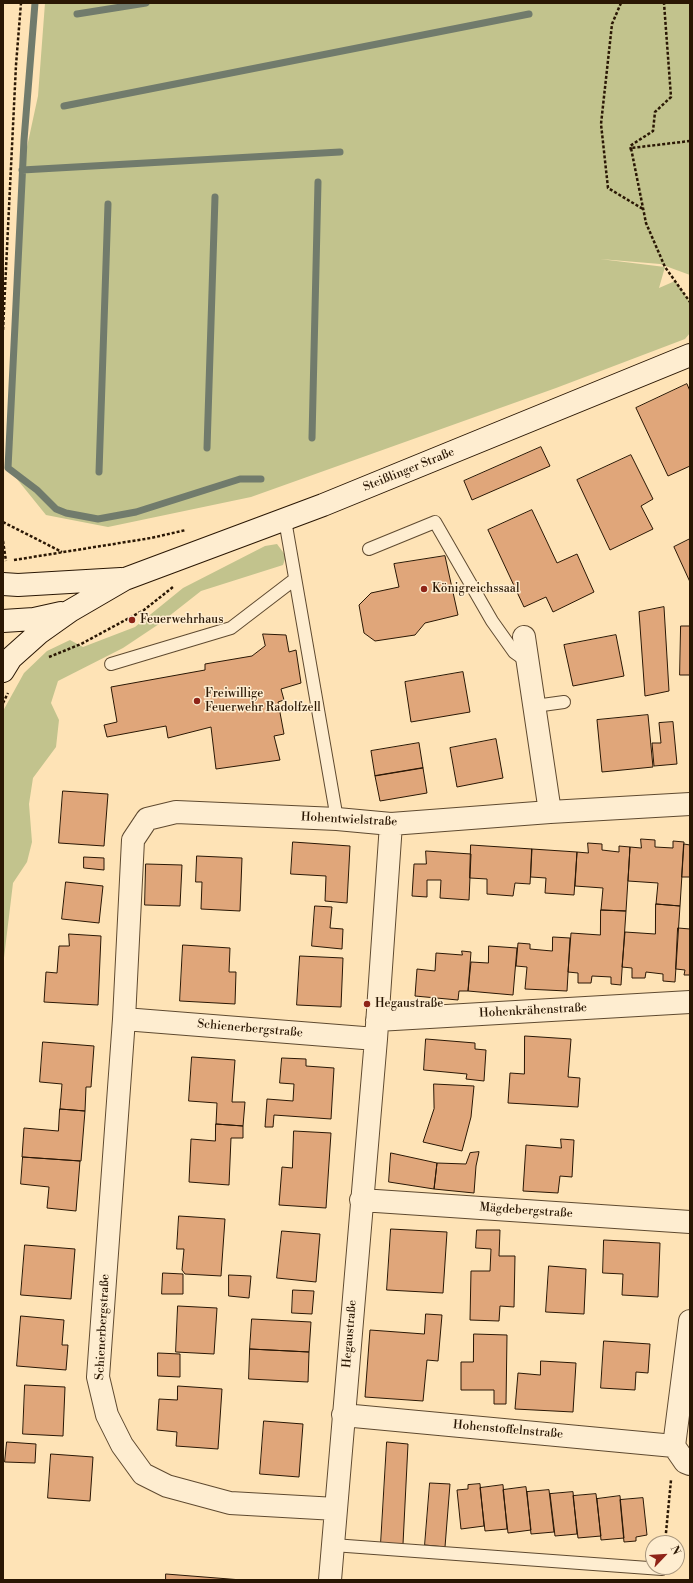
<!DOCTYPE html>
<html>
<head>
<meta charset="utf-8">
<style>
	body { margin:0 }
	#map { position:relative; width:693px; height:1583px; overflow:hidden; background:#fee3b6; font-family:"Libre Bodoni",serif }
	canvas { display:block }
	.frame { position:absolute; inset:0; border:4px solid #2a1704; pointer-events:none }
	.north { position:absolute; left:645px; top:1535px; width:40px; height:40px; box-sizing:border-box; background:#feedd0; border:1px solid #a9977e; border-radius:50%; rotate:65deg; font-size:11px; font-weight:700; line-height:16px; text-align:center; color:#2a1704 }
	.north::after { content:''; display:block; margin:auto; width:14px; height:18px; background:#8f2418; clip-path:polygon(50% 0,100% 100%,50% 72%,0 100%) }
</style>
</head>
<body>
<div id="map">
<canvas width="693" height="1583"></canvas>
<div class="frame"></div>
<div class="north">N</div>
</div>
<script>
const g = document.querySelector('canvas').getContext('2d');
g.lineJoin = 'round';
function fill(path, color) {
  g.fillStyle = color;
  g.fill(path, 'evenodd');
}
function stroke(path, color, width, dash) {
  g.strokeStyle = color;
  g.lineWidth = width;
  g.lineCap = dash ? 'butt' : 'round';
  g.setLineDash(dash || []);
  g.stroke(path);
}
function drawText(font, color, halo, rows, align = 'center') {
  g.font = font + ' "Libre Bodoni",serif';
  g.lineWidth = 3;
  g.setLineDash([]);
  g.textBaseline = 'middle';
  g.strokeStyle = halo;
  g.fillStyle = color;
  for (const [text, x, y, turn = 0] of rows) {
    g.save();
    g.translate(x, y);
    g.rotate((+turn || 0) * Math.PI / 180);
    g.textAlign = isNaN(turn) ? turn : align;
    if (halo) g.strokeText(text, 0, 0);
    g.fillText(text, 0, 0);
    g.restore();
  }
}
const green = new Path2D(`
	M45 3H690V275L660 264 600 259 665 267 659 288 675 281 690 302V333L685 339 556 388 251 497 108 527 46 515 8 468 22 170 38 96Z
	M277 544 286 556 283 565 201 591 159 624 123 648 58 681 51 703 59 720 56 747 33 778 29 804 32 842 27 862 13 883 3 966V711L24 673 47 651 70 640 83 647 135 627 183 588 265 546Z`);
const stream = new Path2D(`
	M35 3 24 140 8 468 37 490 56 509 66 513 98 519 136 512 240 479H261
	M77 14 146 3
	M64 106 529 14
	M22 170 340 152
	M312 438 318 182
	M207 448 215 197
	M99 472 108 204`);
const building = new Path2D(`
	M687 384 690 391V466L668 476 636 408Z
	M541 447 550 466 472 500 464 481Z
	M631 455 653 499 641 506 653 529 610 550 577 480Z
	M532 510 557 563 577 554 594 592 553 612 546 597 524 607 488 530Z
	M690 539V582L674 547Z
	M445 556 458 615 425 623 415 635 375 641 364 633 359 605 371 593 399 587 394 564Z
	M664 607 669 691 645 696 639 612Z
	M681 626H690V675H680Z
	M263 634 286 635 289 652 296 650 301 683 281 689 284 700 278 702 284 734 274 736 280 760 216 769 211 727 168 738 166 726 107 737 104 725 117 722 111 687 205 670V664L252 656 265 646Z
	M616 635 624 676 573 686 564 645Z
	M463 672 470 712 411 722 405 682Z
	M648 715 653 767 602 772 597 720Z
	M673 722 677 764 654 766 652 743H661L659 723Z
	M496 739 503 778 457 787 450 748Z
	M419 743 423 768 375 776 371 751Z
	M423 768 427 793 380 801 375 776Z
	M63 791 108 794 104 846 59 843Z
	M641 839 655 840V847L673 848V841L684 842 680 906 656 904 658 883 628 881 630 847 641 848Z
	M293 842 350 846 347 903 325 901 326 876 291 874Z
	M588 843 602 844V850L619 852V846L630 847 626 911 601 910 603 888 575 886 577 852 588 853Z
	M684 844 690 845V877H682Z
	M471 845 532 849 530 884 515 883 513 896 487 894V879L470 878Z
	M532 849 577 852 574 895 545 893 546 878 531 877Z
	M426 851 471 854 469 900 440 898 441 880H427V897L412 896 414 864H426Z
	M197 856 242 858 240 911 201 909 202 882H196Z
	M84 857 104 858V870L84 868Z
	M146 864 182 865 180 906 145 905Z
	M66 882 103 886 99 923 62 919Z
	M656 904 680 906 675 982 663 981V974L646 972 645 978H632V968L622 967 625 932 655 934Z
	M315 906 332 907 330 928 343 929 342 949 312 946Z
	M601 910 626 911 621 985 611 984V977L592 976 591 983H578V973L568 972 571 933 600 935Z
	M678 928 690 929V975H684L685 970 676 969Z
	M69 934 101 936 98 1005 44 1002 46 972 57 973 59 946H69Z
	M553 937 570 938 567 991 525 989 527 967 516 966 518 943 530 944V949L552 951Z
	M183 945 230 948 229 972H236L235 1004 180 1001Z
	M489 946 517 948 513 995 468 991 471 962 488 963Z
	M462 951 471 952 468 991H459L458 1000 415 996 417 969 435 971 436 953 462 955Z
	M300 956 343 958 341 1007 297 1005Z
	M525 1036 571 1039 568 1077 580 1078 578 1107 508 1103 510 1073 524 1074Z
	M426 1039 475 1043V1049L486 1050 484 1081 466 1079 467 1074 424 1070Z
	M43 1042 94 1046 91 1087H86L85 1111 60 1109 62 1084 40 1082Z
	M192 1057 235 1060 232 1102H245L243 1126 216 1124 217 1103 189 1101Z
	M282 1058 306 1059V1066L334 1068 331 1119 274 1115 273 1127H265L267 1099 293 1101 294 1084 280 1083Z
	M434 1084 474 1086 471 1117 462 1151 423 1142 434 1109Z
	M60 1109 85 1111 81 1161 22 1157 24 1128 58 1131Z
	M216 1124 243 1126V1138H231L229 1185 189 1182 191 1139 215 1141Z
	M294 1131 331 1133 326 1208 279 1205 282 1167 292 1168Z
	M561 1139 574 1140 572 1177 560 1176 558 1193 523 1191 526 1145 561 1148Z
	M479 1152 476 1166 474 1193 434 1189 437 1163 466 1164 470 1153Z
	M391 1153 437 1163 434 1189 389 1182Z
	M23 1157 80 1161 76 1211 47 1208 49 1187 21 1184Z
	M179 1216 225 1219 221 1276 185 1274 182 1270 184 1249H177Z
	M391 1229 447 1232 443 1293 387 1290Z
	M477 1230H500L499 1256H515L514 1307 500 1306 499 1321 470 1320 471 1271H490L491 1249 476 1248Z
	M282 1231 320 1234 316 1282 277 1278Z
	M604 1240 660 1243 658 1297 622 1295 623 1274 603 1273Z
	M25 1245 75 1249 71 1299 21 1295Z
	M549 1266 586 1269 584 1314 546 1312Z
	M163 1273 183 1274V1294H162Z
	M229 1275 251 1276 249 1298 229 1296Z
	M293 1290 314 1291 312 1314 292 1313Z
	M178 1306 217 1308 214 1354 176 1352Z
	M426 1314 442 1315 438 1361 427 1360 423 1401 365 1397 370 1330 424 1334Z
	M21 1316 64 1320 62 1345H68L66 1370 17 1366Z
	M252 1319 311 1322 309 1352 250 1349Z
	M474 1334 507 1335 506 1404H494V1390H461V1362H473Z
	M604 1341 650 1344 648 1373 636 1372 635 1390 601 1388Z
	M250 1349 309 1352 308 1382 249 1379Z
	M158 1353 180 1354V1377L158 1376Z
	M541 1361 576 1363 573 1412 515 1409 518 1373 540 1375Z
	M25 1385 65 1387 63 1436 23 1434Z
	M178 1386 222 1389 218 1449 176 1446 177 1432 157 1430 159 1399 177 1400Z
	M264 1421 303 1424 299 1477 260 1474Z
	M7 1442 36 1444 35 1463 5 1462Z
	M387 1442 408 1444 403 1544 381 1543Z
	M51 1454 93 1457 90 1501 48 1498Z
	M430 1483 450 1484 445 1547 425 1545Z
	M480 1484 484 1526 461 1529 457 1490 468 1489V1485Z
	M503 1485 507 1529 485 1531 480 1488Z
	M526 1487 531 1530 508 1533 503 1490Z
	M549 1490 554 1532 531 1534 527 1492Z
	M573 1492 577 1534 555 1536 550 1494Z
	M596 1494 601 1536 578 1538 573 1496Z
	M620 1496 624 1538 601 1540 597 1499Z
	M643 1498 647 1535 636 1537V1541L624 1542 620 1500Z
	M166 1574 242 1580H166Z`);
const path = new Path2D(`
	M621 3 612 24 601 124 608 188 643 209
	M690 141 631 148 646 223 665 267 690 302
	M631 150 630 146 653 131 655 112 671 97 664 3
	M3 330 16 65 21 3
	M3 522 62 552
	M3 541 6 561
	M14 560 151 538 186 530
	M49 657 81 644 144 610 173 587
	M3 703 8 693
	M665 1543 671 1480`);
const lane = new Path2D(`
	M285 520 337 819
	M369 549 435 522 492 621 514 652 528 662
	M111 664 231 628 295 579
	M535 706 564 702
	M333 1545 662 1569`);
const street = new Path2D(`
	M524 637 550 812
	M124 1019 376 1039
	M377 1020 690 1002
	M361 1200 690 1222
	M343 1415 674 1446 685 1462 690 1464
	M674 1446 690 1321
	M336 1509 230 1503 167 1486 143 1474 122 1445 107 1415 98 1377 124 1019 133 840 147 819 176 812 337 819 391 824 550 812 690 804
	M330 1580 376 1039 391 824`);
const secondary = new Path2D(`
	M3 584 18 585 121 579
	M3 621 34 619 61 613
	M3 671 11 658 39 633 70 611 125 579 323 505 690 355`);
const markers = [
	[424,589,4,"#8f2418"],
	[132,620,4,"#8f2418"],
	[197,701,4,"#8f2418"],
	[367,1004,4,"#8f2418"]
];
const streetNames = [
	["Steißlinger Straße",409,470,-22],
	["Hohentwielstraße",349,820,3],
	["Hohenkrähenstraße",533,1011,-3],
	["Schienerbergstraße",250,1029,5],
	["Mägdebergstraße",526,1211,4],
	["Schienerbergstraße",103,1327,-87],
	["Hegaustraße",350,1334,-85],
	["Hohenstoffelnstraße",508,1430,5]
];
const poiNames = [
	["Königreichssaal",432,589],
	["Feuerwehrhaus",140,620],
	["Freiwillige",205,694],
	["Feuerwehr Radolfzell",205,708],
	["Hegaustraße",375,1004]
];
fill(green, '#c2c38d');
stroke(stream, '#717b6c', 7);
fill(building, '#e0a67a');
stroke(building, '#2a1704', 1);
stroke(lane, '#5f4a30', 14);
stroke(street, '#5f4a30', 24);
stroke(secondary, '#2a1704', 24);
stroke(path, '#2a1704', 2.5, [3, 2]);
stroke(lane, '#feedd0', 12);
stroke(street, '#feedd0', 22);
stroke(secondary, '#feedd0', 22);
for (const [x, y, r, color] of markers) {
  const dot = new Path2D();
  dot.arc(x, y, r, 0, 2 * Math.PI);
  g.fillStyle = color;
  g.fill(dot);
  stroke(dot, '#feedd0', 1.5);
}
drawText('12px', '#2a1704', '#feedd0', streetNames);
drawText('12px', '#2a1704', '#feedd0', poiNames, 'left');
</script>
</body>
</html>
